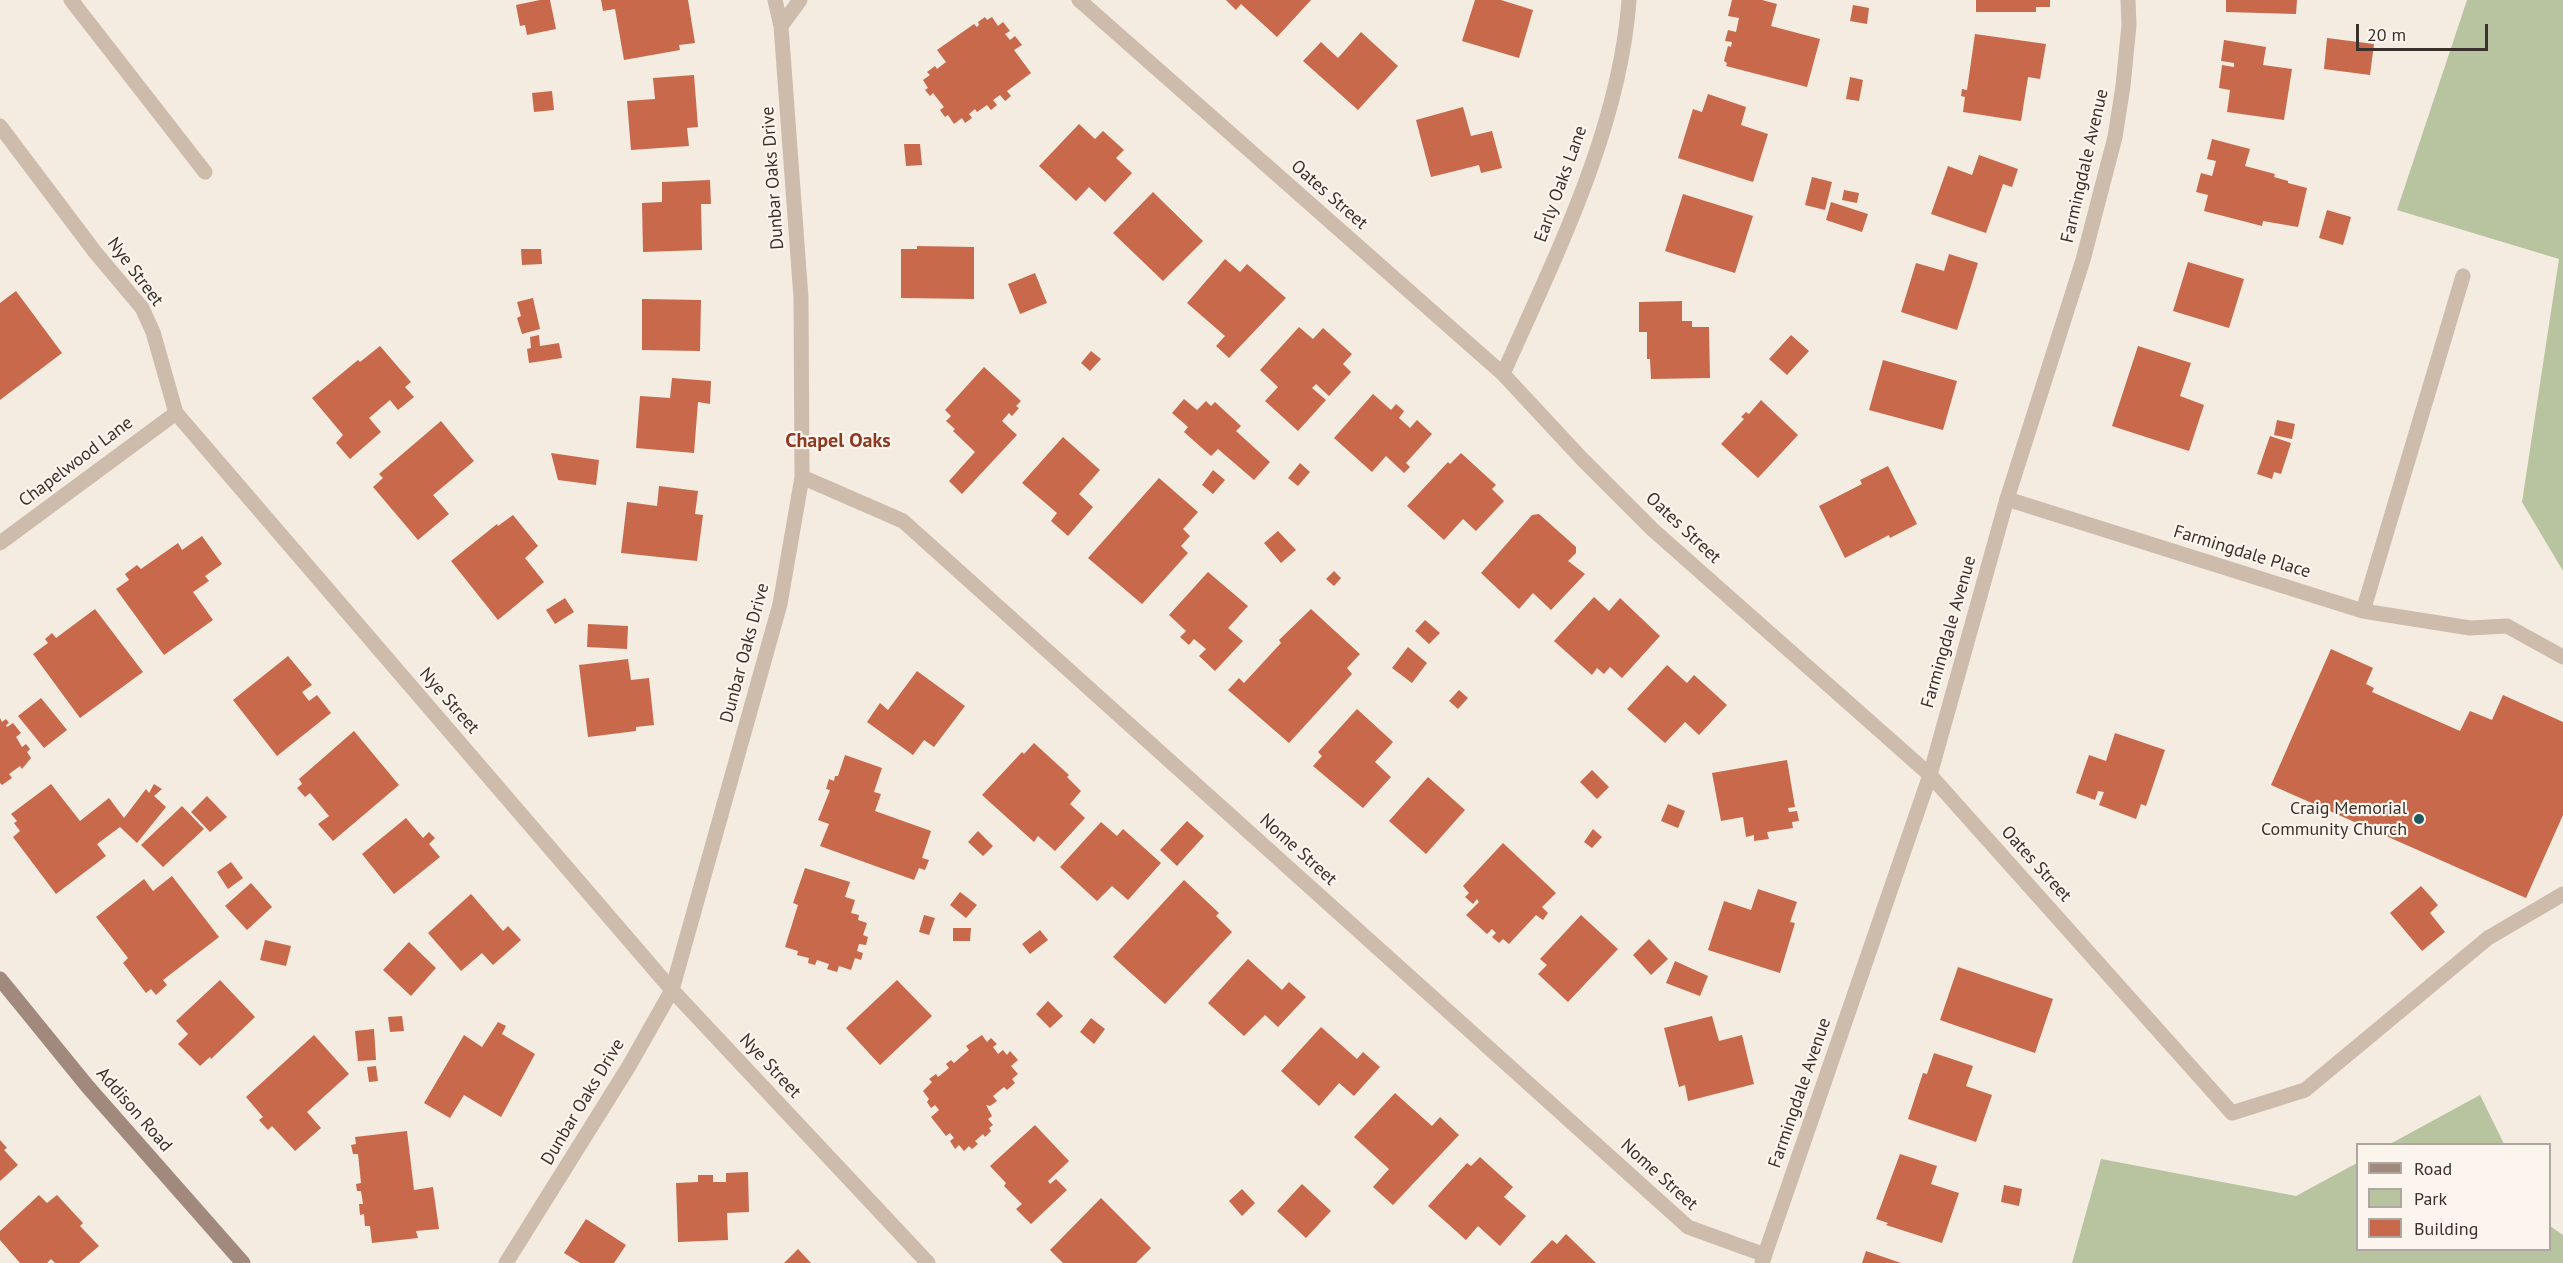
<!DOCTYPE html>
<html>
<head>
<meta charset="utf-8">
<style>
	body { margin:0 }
	#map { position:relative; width:2563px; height:1263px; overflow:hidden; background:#f4ebe1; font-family:"PT Sans",sans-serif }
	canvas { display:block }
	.legend { position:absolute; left:2356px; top:1143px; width:195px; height:108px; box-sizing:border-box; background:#fbf5ee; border:2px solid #aea6a0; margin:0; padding:8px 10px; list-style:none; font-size:18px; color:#3b302b }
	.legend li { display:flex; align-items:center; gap:12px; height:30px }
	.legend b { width:30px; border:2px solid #aea6a0 }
	.scale { position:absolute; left:2356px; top:24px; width:132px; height:27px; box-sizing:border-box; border:3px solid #3b302b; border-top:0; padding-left:8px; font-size:18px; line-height:21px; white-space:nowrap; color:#3b302b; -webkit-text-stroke:4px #fbf5ee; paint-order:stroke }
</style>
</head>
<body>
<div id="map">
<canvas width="2563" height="1263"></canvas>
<ul class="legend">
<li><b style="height:8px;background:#a18a7d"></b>Road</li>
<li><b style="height:16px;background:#b8c4a0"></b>Park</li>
<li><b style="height:16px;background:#c8694b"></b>Building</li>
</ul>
<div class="scale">20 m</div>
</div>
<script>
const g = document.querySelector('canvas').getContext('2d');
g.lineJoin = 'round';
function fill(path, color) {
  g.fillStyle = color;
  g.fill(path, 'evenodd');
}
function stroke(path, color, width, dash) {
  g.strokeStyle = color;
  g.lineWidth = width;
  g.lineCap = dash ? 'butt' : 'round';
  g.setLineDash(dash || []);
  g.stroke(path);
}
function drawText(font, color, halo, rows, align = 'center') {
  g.font = font + ' "PT Sans",sans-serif';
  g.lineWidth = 4.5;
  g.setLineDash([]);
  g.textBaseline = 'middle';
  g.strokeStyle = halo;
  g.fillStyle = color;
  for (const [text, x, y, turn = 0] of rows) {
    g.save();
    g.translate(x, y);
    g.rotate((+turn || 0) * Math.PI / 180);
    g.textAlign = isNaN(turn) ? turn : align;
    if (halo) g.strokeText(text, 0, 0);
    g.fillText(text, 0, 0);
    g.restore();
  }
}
const green = new Path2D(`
	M2467 0H2563V571L2522 502 2559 259 2397 210Z
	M2480 1095 2504 1144H2390Z
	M2101 1159 2296 1196 2357 1163 2358 1250H2550V1226L2563 1235V1263H2072Z`);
const building = new Path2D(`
	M540 0H550L556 29 527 35 525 25 520 26 516 5Z
	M601 0H688L695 43 679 45 680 50 624 60 615 9 603 11Z
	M1226 0H1311L1277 37 1241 4 1236 10Z
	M1475 0H1501L1533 10 1519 58 1462 41Z
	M1732 0H1762L1777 4 1771 26 1820 39 1807 87 1726 66 1727 63 1724 61 1728 46 1731 47 1732 42 1725 41 1728 30 1736 32 1739 18 1728 16Z
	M1976 0H2050V7H2036V12H1976Z
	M2226 0H2297L2296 14 2226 12Z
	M1853 5 1869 8 1867 24 1850 21Z
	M985 17 987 20 992 17 998 26 1003 22 1010 31 1005 34 1010 40 1015 36 1022 45 1014 50 1031 73 1007 91 1011 96 1005 101 1000 95 993 100 997 105 991 110 987 105 977 112 975 109 969 114 972 118 965 123 962 118 954 124 948 115 945 117 940 110 944 107 933 93 930 96 925 90 928 88 923 80 930 75 927 72 935 66 937 69 946 62 937 50 974 24 977 27 979 25 978 22Z
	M1361 32 1398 66 1358 110 1303 61 1321 42 1338 58Z
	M1975 34 2046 44 2040 79 2028 77 2021 121 1963 112 1965 97 1961 96 1962 89 1967 90Z
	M2327 38 2374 44 2370 75 2324 69Z
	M2224 40 2266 47 2263 65 2292 69 2284 120 2227 112 2230 90 2219 88 2222 65 2234 67V63L2221 61Z
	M694 75 698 127 687 128 689 146 631 150 627 101 655 99 653 78Z
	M1850 77 1863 80 1859 101 1846 99Z
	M552 91 554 110 534 112 532 93Z
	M1708 94 1746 107 1741 125 1768 134 1753 182 1678 158 1693 109 1702 112Z
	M1463 107 1471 136 1492 131 1502 168 1481 173 1479 165 1431 177 1416 120Z
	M1079 124 1095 139 1103 131 1124 150 1116 158 1132 173 1105 202 1089 187 1076 201 1039 166Z
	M2212 139 2250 149 2245 166 2275 174 2274 177 2288 181V183L2307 188 2298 227 2263 221 2262 226 2204 211 2208 195 2196 192 2201 173 2212 176 2216 161 2207 159Z
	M904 144H920L922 165 906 166Z
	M1979 155 2018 169 2012 187 2003 184 1986 233 1931 214 1948 166 1972 175Z
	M1812 177 1832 182 1825 210 1805 205Z
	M710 180 711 204H701L702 250 643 252 642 203 662 202V182Z
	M1844 190 1859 193 1857 203 1842 200Z
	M1153 192 1203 241 1163 281 1113 233Z
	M1683 194 1753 216 1735 273 1665 251Z
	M1831 202 1868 214 1862 232 1826 220Z
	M2327 210 2351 217 2343 245 2319 238Z
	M917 246 974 247V299L901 298V249H917Z
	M521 249H541L542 264 522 265Z
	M1949 254 1978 263 1957 330 1901 312 1916 263 1944 271Z
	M1225 259 1240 272 1247 264 1286 298 1229 358 1216 346 1225 336 1187 303Z
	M2188 262 2244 279 2229 328 2173 311Z
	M1035 273 1047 303 1020 314 1008 284Z
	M16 291 62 353 0 400V303Z
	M533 298 540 329 522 334 517 318 521 316 517 302Z
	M642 299 701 300 700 351 642 350Z
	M1682 301V321H1692V327H1709L1710 378 1651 379 1650 359H1647V332H1639V302Z
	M1299 327 1313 339 1323 328 1352 354 1343 364 1351 372 1329 396 1316 384 1312 388 1326 400 1298 431 1265 401 1278 387 1260 370Z
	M539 335 540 346 559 343 562 358 529 363 527 349 531 348 530 337Z
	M1791 335 1809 351 1787 375 1769 359Z
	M380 346 411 382 405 387 414 397 398 410 390 400 369 418 381 432 350 459 336 443 343 435 312 398 358 360 360 362Z
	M2138 346 2191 363 2180 396 2204 405 2189 451 2112 426Z
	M1091 351 1101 359 1090 371 1081 363Z
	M1883 360 1957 381 1943 430 1869 410Z
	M984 367 1021 401 1016 406 1019 408 1012 416 1009 413 1002 421 1017 435 962 494 949 481 975 452 953 431 955 429 946 421 951 416 945 410Z
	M672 378 711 381 710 404 698 402 694 453 636 448 640 396 670 398Z
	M1373 394 1391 410 1396 404 1404 411 1399 418 1410 428 1417 420 1432 434 1406 463 1410 467 1404 473 1386 456 1372 472 1334 438Z
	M1184 399 1197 410 1206 401 1211 406 1215 402 1241 426 1236 431 1270 462 1254 480 1218 449 1211 456 1184 432 1188 427 1172 413Z
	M1761 400 1798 435 1758 478 1721 444 1744 419 1741 417 1746 412 1749 414Z
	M2277 420 2295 424 2292 439 2274 435Z
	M441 421 474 461 433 495 449 514 418 540 373 487 383 478 379 474Z
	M2270 436 2291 443 2281 474 2274 472 2272 479 2257 474Z
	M1063 437 1100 470 1079 494 1093 507 1068 536 1051 521 1057 513 1022 483Z
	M551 453 599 460 596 485 558 480Z
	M1461 453 1496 485 1492 489 1504 501 1476 531 1463 519 1444 540 1407 506 1448 462 1450 464Z
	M1300 463 1310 472 1298 486 1288 478Z
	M1888 466 1917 524 1890 538 1889 535 1845 558 1819 506 1862 484 1860 480Z
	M1213 470 1225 480 1213 494 1202 485Z
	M1159 478 1198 512 1183 529 1190 536 1181 546 1188 553 1142 604 1088 558Z
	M659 486 698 491 695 514 703 515 697 561 621 553 627 502 657 506Z
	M1539 514 1576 547V553L1568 561 1585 574 1551 610 1533 593 1519 609 1481 573 1532 515Z
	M513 515 538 546 525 558 544 582 498 620 451 561 497 524 498 526Z
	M1278 531 1296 550 1281 563 1264 543Z
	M202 536 222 564 205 576 209 581 193 592 213 620 164 655 116 589 129 580 125 574 137 565 141 569 178 543 182 550Z
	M1334 571 1341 578 1334 586 1326 579Z
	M1208 572 1248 606 1228 628 1243 641 1215 671 1199 656 1206 649 1194 639 1189 645 1180 637 1186 631 1169 615Z
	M1594 597 1609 611 1620 598 1660 636 1622 678 1610 667 1604 674 1597 668 1592 675 1554 641Z
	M565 598 574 612 555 624 546 610Z
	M95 609 143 672 80 718 33 654 48 643 45 639 52 633 56 638Z
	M1311 609 1360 654 1347 668 1352 674 1289 743 1228 690 1239 678 1244 683 1281 643 1279 640Z
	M1425 620 1440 633 1429 644 1415 631Z
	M588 624 628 626 627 649 587 647Z
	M1408 647 1427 663 1412 683 1392 668Z
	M2331 649 2373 668 2366 684 2374 688 2372 692 2460 731 2470 711 2492 720 2503 695 2563 722V815L2526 898 2271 785Z
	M288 656 312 685 302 692 309 701 317 695 331 713 277 756 233 700Z
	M628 659 631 680 649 678 654 725 636 727V731L588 737 579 665Z
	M1667 665 1687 683 1694 675 1727 705 1699 735 1685 722 1665 743 1627 709Z
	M917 671 965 706 934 747 924 740 913 755 867 722 880 703 888 710Z
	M1459 690 1468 698 1458 709 1449 701Z
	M41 698 67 730 44 748 18 716Z
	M1357 709 1393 742 1375 762 1391 777 1363 808 1313 766 1322 756 1318 752Z
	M0 718 2 722 6 719 9 723 6 725 7 727 13 723 21 733 16 737 22 747 26 744 30 749 27 752 31 758 22 769 20 766 9 774 12 778 2 785 0 783Z
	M354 731 399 785 333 841 318 824 329 816 310 793 305 797 297 788 302 784 299 779Z
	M2115 733 2165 750 2146 806 2141 804 2136 819 2099 805 2104 792 2098 791 2095 800 2076 793 2089 755 2106 761Z
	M1034 743 1069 775 1067 777 1081 791 1070 804 1085 818 1055 851 1038 836 1034 842 982 795 1022 752 1024 754Z
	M845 755 882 768 874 792 881 794 875 811 931 831 922 858 929 860 925 870 919 868 914 880 820 846 829 824 818 820 830 790 826 789 829 779 834 781 835 776H838Z
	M1787 760 1795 807 1788 808 1789 812 1797 811 1799 821 1792 822 1793 828 1767 832 1769 839 1754 841V835L1746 837 1743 817 1721 821 1712 773Z
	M1592 770 1609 787 1597 799 1580 782Z
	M1428 777 1465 810 1426 854 1389 821Z
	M51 784 80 821 109 798 124 818 146 789 149 793 154 784 162 789 154 796 166 807 137 843 120 827 97 844 106 856 56 894 13 837 20 831 14 823 17 821 11 814Z
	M207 796 227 817 210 832 191 812Z
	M1668 804 1685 811 1678 828 1661 821Z
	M182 806 204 829 163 867 141 845Z
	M406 818 423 838 429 832 435 838 429 844 440 857 394 894 362 854Z
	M1187 821 1204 836 1177 866 1160 850Z
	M1101 822 1117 836 1123 829 1161 863 1128 900 1112 886 1097 901 1060 867Z
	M1593 829 1602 837 1592 848 1584 842Z
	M978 831 993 846 983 856 968 842Z
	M1503 843 1556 893 1542 907 1548 913 1543 920 1536 915 1509 944 1503 939 1499 943 1492 937 1496 933 1492 929 1487 934 1466 915 1479 902 1477 899 1473 904 1465 897 1469 893 1463 886Z
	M231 862 243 878 228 889 217 872Z
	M805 868 850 882 845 897 855 900 851 913 859 915 858 920 867 923 863 935 868 937 866 945 859 944 857 951 863 953 861 960 855 958 851 970 839 966 837 972 827 969 829 964 817 960 815 965 808 963 809 958 797 955 798 951 785 947 798 905 793 903Z
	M172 876 219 937 163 980 167 985 156 995 151 989 146 993 123 963 128 958 96 917 144 879 153 891Z
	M1184 880 1219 913 1216 916 1232 932 1165 1004 1113 957Z
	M251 883 272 907 247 930 225 906Z
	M2421 886 2438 905 2430 913 2445 932 2422 951 2390 913Z
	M1758 889 1797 902 1790 922 1795 923 1780 973 1708 950 1724 901 1751 910Z
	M960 892 977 905 966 918 950 905Z
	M471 894 503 931 508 926 521 940 493 965 482 953 461 971 428 933Z
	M924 915 935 918 929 935 919 932Z
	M1581 915 1618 949 1568 1002 1538 974 1547 965 1540 959Z
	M953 928H971L970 941H953Z
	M1040 930 1048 940 1030 954 1022 944Z
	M1649 939 1668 959 1651 975 1633 955Z
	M265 940 291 946 286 966 260 960Z
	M409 942 436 968 411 996 383 970Z
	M1248 959 1282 990 1289 982 1306 997 1278 1027 1265 1015 1244 1036 1208 1003Z
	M1675 961 1708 976 1700 996 1666 983Z
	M1958 967 2053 999 2035 1053 1940 1020Z
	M220 980 255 1017 211 1059 210 1057 200 1066 178 1044 188 1034 176 1021Z
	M897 980 932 1016 880 1065 846 1028Z
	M1048 1001 1063 1016 1050 1028 1036 1014Z
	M402 1016 404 1031 390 1032 388 1017Z
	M1712 1016 1719 1041 1742 1035 1754 1084 1688 1101 1685 1085 1679 1087 1664 1028Z
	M1091 1018 1105 1029 1094 1044 1080 1032Z
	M498 1022 506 1026 502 1034 535 1054 501 1117 464 1095 450 1118 424 1103 464 1035 482 1047Z
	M1321 1027 1357 1059 1363 1052 1380 1067 1354 1096 1339 1083 1319 1106 1281 1071Z
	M374 1029 376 1060 358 1061 355 1031Z
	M314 1035 349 1074 307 1112 321 1128 295 1151 272 1126 268 1130 259 1120 263 1117 246 1097Z
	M982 1035 987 1042 991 1038 997 1044 993 1047 998 1054 1003 1050 1007 1055 1010 1051 1018 1060 1011 1066 1018 1074 1012 1079 1015 1083 1007 1090 1004 1087 993 1096 997 1101 990 1106 986 1105 992 1116 988 1119 993 1125 989 1128 991 1131 985 1137 983 1134 975 1141 978 1144 972 1149 969 1146 964 1151 959 1145 955 1149 950 1141 954 1138 950 1133 946 1136 931 1117 939 1110 935 1105 931 1108 927 1102 929 1099 923 1091 932 1082 929 1079 936 1074 938 1077 949 1068 946 1064 951 1060 954 1063 969 1050 966 1046Z
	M1934 1053 1973 1066 1966 1086 1992 1095 1976 1142 1908 1119 1923 1073 1927 1074Z
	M376 1066 378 1081 369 1082 367 1067Z
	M1395 1093 1432 1126 1440 1117 1459 1135 1393 1205 1373 1187 1389 1169 1354 1137Z
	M1035 1125 1069 1161 1048 1181 1050 1184 1056 1179 1067 1190 1031 1224 1016 1209 1022 1204 1004 1186 1006 1183 990 1166Z
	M407 1131 414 1190 433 1187 439 1229 416 1231 418 1238 372 1243 370 1226H365L364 1214 360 1215 359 1204H363L361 1191H357L356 1184 361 1183 358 1154H353L351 1145 356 1144 355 1137Z
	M0 1140 7 1148 4 1150 18 1165 0 1181Z
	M1900 1154 1937 1166 1931 1184 1959 1193 1942 1243 1886 1225 1888 1223 1876 1219Z
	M1480 1157 1513 1187 1504 1197 1526 1216 1500 1246 1478 1226 1466 1240 1428 1206 1467 1163 1471 1166Z
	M748 1172 749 1212 727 1213 728 1240 678 1242 676 1183 698 1182V1175H713V1182H726V1173Z
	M1302 1184 1331 1211 1306 1238 1277 1211Z
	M2004 1185 2022 1189 2019 1206 2001 1202Z
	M1242 1189 1255 1203 1242 1216 1229 1201Z
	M39 1195 47 1203 57 1195 83 1223 80 1226 99 1246 79 1263H55L51 1259 47 1263H20L0 1240V1231Z
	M1101 1198 1151 1248 1136 1263H1063L1050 1250Z
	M586 1219 626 1245 614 1263H580L564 1253Z
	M1566 1234 1596 1263H1530L1552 1240 1557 1244Z
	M798 1249 811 1263H784Z
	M1866 1251 1901 1263H1862Z`);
const lane = new Path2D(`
	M71 0 205 172
	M2007 499 2363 611 2470 628 2507 626 2563 657
	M2363 611 2463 276
	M1930 775 2232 1113 2305 1090 2488 938 2563 894`);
const street = new Path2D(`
	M1079 0 1503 374 1583 460 1652 529 1930 775
	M781 26 800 0
	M0 126 95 252 142 308 153 332 176 413 672 990 928 1263
	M1503 374C1555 257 1620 129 1629 0
	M802 477 903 521 1688 1227 1765 1255
	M0 543 176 413
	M506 1263 629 1066 672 990 780 604 802 477 801 298 781 26 775 0
	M1762 1263 1930 775 2007 499 2083 260 2115 137 2123 86 2129 25 2128 0`);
const secondary = new Path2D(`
	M0 979 88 1087 243 1263`);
const markers = [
	[2419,819,6,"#1f5a5e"]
];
const streetNames = [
	["Farmingdale Avenue",2085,166,-77],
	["Dunbar Oaks Drive",773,178,-94],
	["Early Oaks Lane",1561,184,-70],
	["Oates Street",1329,195,41],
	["Nye Street",135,272,53],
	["Chapelwood Lane",76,462,-37],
	["Oates Street",1683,528,43],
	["Farmingdale Place",2242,552,17],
	["Farmingdale Avenue",1949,632,-74],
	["Dunbar Oaks Drive",745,653,-75],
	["Nye Street",449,701,49],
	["Nome Street",1298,850,42],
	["Oates Street",2036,864,48],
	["Nye Street",770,1066,47],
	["Farmingdale Avenue",1800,1093,-71],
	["Dunbar Oaks Drive",583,1102,-59],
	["Addison Road",134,1110,49],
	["Nome Street",1659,1175,42]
];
const poiNames = [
	["Craig Memorial",2407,809],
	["Community Church",2407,830]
];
const neighbourhoodNames = [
	["Chapel Oaks",838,441]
];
fill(green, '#b8c4a0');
fill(building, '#c8694b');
stroke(lane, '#cdbbac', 15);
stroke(street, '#cdbbac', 15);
stroke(secondary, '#a18a7d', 15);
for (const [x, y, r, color] of markers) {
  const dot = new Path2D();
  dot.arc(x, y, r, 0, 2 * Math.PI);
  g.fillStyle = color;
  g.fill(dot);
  stroke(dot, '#fbf5ee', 2);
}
drawText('18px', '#3b302b', '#fbf5ee', streetNames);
drawText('18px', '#3b302b', '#fbf5ee', poiNames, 'right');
drawText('bold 20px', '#8c3b22', '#fbf5ee', neighbourhoodNames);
</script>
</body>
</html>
